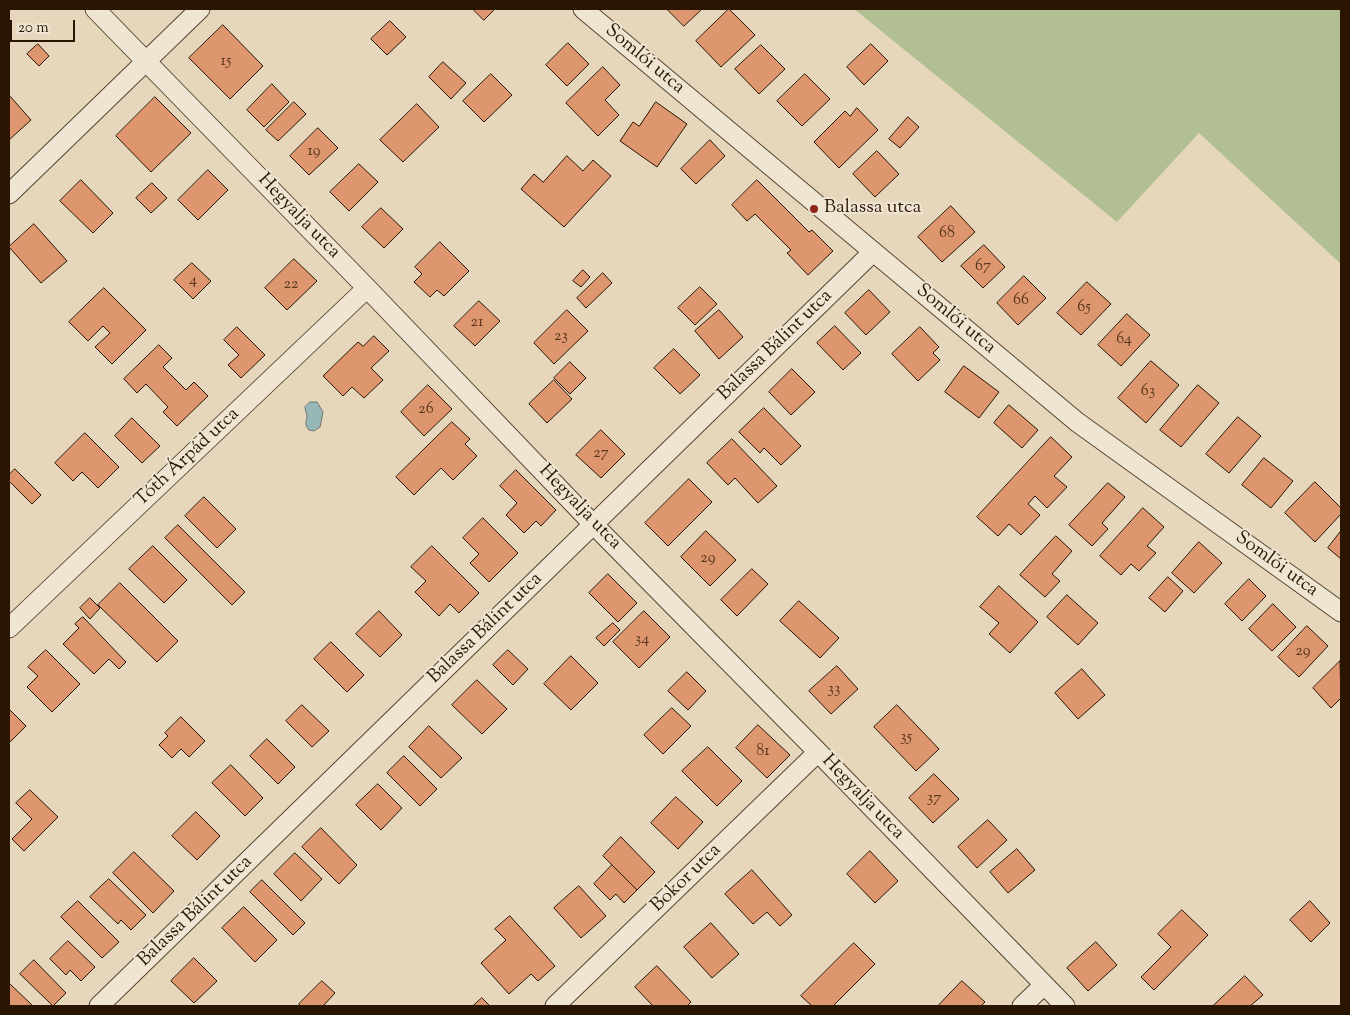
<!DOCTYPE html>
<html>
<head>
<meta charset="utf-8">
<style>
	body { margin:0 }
	#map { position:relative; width:1350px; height:1015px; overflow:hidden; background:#e6d7bc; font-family:"Sorts Mill Goudy",serif }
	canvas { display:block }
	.frame { position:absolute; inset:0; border:10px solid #291501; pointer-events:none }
	.scale { position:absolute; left:10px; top:20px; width:65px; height:22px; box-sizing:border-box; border:2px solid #291501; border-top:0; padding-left:6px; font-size:15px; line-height:18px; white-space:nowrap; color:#291501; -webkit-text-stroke:4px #efe5d3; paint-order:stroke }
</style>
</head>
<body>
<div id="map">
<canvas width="1350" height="1015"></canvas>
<div class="frame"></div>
<div class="scale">20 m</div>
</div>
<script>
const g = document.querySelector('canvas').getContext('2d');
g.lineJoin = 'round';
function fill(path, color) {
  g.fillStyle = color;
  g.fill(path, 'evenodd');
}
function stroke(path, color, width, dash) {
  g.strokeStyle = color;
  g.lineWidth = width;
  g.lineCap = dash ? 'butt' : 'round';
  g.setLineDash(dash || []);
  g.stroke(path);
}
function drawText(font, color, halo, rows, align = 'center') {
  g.font = font + ' "Sorts Mill Goudy",serif';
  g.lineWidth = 4;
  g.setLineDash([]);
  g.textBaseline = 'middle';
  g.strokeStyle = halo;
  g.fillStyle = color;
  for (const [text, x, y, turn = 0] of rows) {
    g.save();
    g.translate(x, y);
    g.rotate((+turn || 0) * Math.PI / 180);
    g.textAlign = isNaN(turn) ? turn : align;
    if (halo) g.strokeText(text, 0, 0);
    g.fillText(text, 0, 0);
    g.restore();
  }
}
const green = new Path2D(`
	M854 9H1341V264L1199 133 1117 222Z`);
const water = new Path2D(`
	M310 402H317L323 412 320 427 314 431 309 430C304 423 306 424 307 417 307 414 305 410 305 407Z`);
const building = new Path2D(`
	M473 9H495L484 20Z
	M667 9H702L684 26Z
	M729 9 755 35 721 67 696 41Z
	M390 21 406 37 387 55 371 39Z
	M223 25 263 66 230 99 189 58Z
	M568 43 589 64 567 86 546 65Z
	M38 44 49 56 39 66 27 54Z
	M871 44 888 61 864 85 847 67Z
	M761 45 785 69 759 94 735 69Z
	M443 62 466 83 451 99 429 77Z
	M603 67 620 85 605 100 619 115 598 136 566 103Z
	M491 74 512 95 484 122 463 101Z
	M805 74 830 99 802 126 777 101Z
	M272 84 289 102 264 127 247 110Z
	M9 95 31 120 9 140Z
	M155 97 191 133 151 172 116 136Z
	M294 102 306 114 278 141 266 130Z
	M656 102 687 124 657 167 620 141 633 122 639 126Z
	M417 104 439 127 403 162 380 140Z
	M857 108 878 130 839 168 814 142 845 111 850 116Z
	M908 117 919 127 900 148 889 139Z
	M318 128 338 148 309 175 290 156Z
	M710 140 725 156 696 184 681 169Z
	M877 151 899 174 875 197 853 174Z
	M567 156 583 171 593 160 611 176 564 227 521 189 534 174 543 182Z
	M359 164 378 182 349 211 330 192Z
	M208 170 228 190 198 220 178 200Z
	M81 180 113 213 93 233 60 201Z
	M757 180 809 232 812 230 833 251 808 275 787 253 791 250 755 214 747 221 732 205Z
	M152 183 167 198 151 213 136 198Z
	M951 206 975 232 942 262 918 237Z
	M381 208 403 229 384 248 362 227Z
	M34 224 67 261 41 283 9 247Z
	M440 242 469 271 444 296 437 290 430 297 414 282 422 274 415 267Z
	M984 245 1005 267 983 288 961 266Z
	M294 259 317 281 287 310 265 288Z
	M192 263 211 281 193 299 174 280Z
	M583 270 590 277 581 287 573 281Z
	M603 273 612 283 586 308 577 298Z
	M1024 276 1046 298 1018 325 997 303Z
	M1087 282 1111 304 1081 335 1057 313Z
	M700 287 717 304 695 325 678 308Z
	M104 288 146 330 112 364 95 347 110 333 103 326 88 341 69 322Z
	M869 290 890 312 866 335 845 313Z
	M479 301 500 321 475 346 454 326Z
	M567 310 588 331 554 364 534 343Z
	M719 310 743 337 719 359 695 331Z
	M1127 314 1150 335 1121 366 1098 345Z
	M835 326 861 353 843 370 817 343Z
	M237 327 265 355 241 378 228 365 239 355 224 340Z
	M920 327 939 347 933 353 940 360 918 381 892 354Z
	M374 336 389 351 371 368 383 380 364 398 352 387 343 396 323 376 358 342 363 346Z
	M159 345 172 358 163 367 186 390 194 382 208 396 177 426 163 412 168 407 146 384 137 393 124 379Z
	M674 349 700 375 680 394 654 368Z
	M1151 361 1179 385 1146 423 1118 398Z
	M570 362 586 378 570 394 554 378Z
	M964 366 999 392 979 418 945 392Z
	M792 369 815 392 791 415 769 392Z
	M554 380 572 399 547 423 529 404Z
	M428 385 452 409 424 436 401 412Z
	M1198 385 1219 403 1181 447 1160 430Z
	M1009 405 1038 430 1022 448 994 423Z
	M764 408 801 446 781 465 764 448 760 453 739 432Z
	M1238 417 1261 436 1229 473 1206 454Z
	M132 418 160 446 142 463 115 436Z
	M452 422 470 439 465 444 477 456 453 480 441 468 414 495 396 477Z
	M601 430 625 454 601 478 576 455Z
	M85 433 119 467 98 488 82 472 73 481 55 463Z
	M1051 437 1072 457 1054 476 1067 487 1047 508 1035 496 1028 504 1040 515 1021 535 1009 524 998 536 977 517Z
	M732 439 777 486 758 503 735 478 728 485 707 463Z
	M1264 458 1293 481 1271 508 1242 485Z
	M15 469 41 495 32 504 9 481V475Z
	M516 470 556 510 541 526 536 521 524 533 506 515 517 503 500 486Z
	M689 479 712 502 668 546 645 523Z
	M1315 482 1341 508V514L1315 542 1285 513Z
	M1108 483 1125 497 1102 523 1108 529 1092 546 1069 525Z
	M204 497 236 529 217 548 185 516Z
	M1143 508 1164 527 1147 546 1156 553 1139 571 1131 564 1121 575 1100 556Z
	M483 518 518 553 489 582 470 563 479 554 463 538Z
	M178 525 245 592 232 605 165 538Z
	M706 531 736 560 710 586 681 557Z
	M1341 531V559L1328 548Z
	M1056 536 1072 551 1052 574 1060 581 1045 597 1020 575Z
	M1199 542 1222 563 1194 593 1172 573Z
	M153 546 187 580 164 603 129 569Z
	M432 546 479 593 459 613 450 604 439 616 415 592 426 581 411 567Z
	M752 569 768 584 737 616 721 600Z
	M608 574 637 603 618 622 589 593Z
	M1168 577 1183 591 1165 612 1149 598Z
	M1249 579 1266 596 1242 621 1225 604Z
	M120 583 178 641 157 662 98 605Z
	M999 586 1038 622 1010 653 989 634 999 623 980 607Z
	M1067 595 1098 623 1078 645 1047 617Z
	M90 598 100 608 90 619 80 608Z
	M799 601 839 638 820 658 780 621Z
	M1273 604 1296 627 1272 651 1249 629Z
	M379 611 402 635 380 657 356 634Z
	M644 611 670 637 639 668 613 642Z
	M83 617 126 662 119 669 109 659 94 674 63 644 79 628 75 624Z
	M613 623 620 630 604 646 596 638Z
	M1307 626 1328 646 1299 677 1278 657Z
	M331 642 364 675 347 692 314 659Z
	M46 650 80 684 52 712 27 687 38 676 28 667Z
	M508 650 528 669 513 685 493 665Z
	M571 656 598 683 571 710 544 684Z
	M1340 661 1341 698 1331 708 1313 688Z
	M837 666 858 689 831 714 809 691Z
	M1082 669 1105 695 1078 719 1055 693Z
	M687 672 706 691 688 710 668 691Z
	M477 680 507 709 482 734 452 705Z
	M302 705 329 731 312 747 286 721Z
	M897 705 939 749 916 771 874 727Z
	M672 708 691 726 663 754 644 735Z
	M9 709 26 726 9 743Z
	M181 717 205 741 189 757 181 749 172 758 159 745 168 736 165 733Z
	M758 725 790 755 767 778 736 748Z
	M429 726 462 758 441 778 409 747Z
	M267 739 295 767 278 784 250 756Z
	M708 747 742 781 717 806 682 771Z
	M404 756 437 789 420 806 387 773Z
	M231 765 263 798 245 816 212 783Z
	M934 774 959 799 933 823 909 798Z
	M378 784 402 808 381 830 356 805Z
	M30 790 58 817 24 851 12 839 32 819 16 803Z
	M676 797 703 822 678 849 651 823Z
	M196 812 220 836 197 860 172 836Z
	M988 820 1007 840 977 868 958 847Z
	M321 828 357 865 339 884 302 847Z
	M621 837 655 872 637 890 603 856Z
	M1017 849 1035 870 1008 893 990 872Z
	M870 851 898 881 875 903 847 874Z
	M134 852 174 891 153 913 113 873Z
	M295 853 322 879 301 901 274 874Z
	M612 865 637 890 624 903 616 894 610 900 594 884Z
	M752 870 792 915 780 926 767 912 753 924 725 894Z
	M109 879 146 915 131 930 121 920 118 924 90 897Z
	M262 880 305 923 293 935 250 892Z
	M579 886 606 916 581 938 554 908Z
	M78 901 119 942 102 958 61 917Z
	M1310 901 1330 923 1311 942 1290 920Z
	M244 907 277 940 255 962 222 928Z
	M1182 910 1208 935 1154 990 1141 977 1171 947 1158 934Z
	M510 916 555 966 538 981 531 974 509 994 481 963 506 940 495 929Z
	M711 923 739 954 712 978 684 947Z
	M68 941 95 967 81 981 70 970 66 975 50 959Z
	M1096 942 1117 965 1088 991 1067 968Z
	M854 943 875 964 833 1006H812L801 996Z
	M194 958 217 981 194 1003 171 981Z
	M34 960 66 993 53 1006 20 974Z
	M657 966 691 1002 687 1006H653L635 987Z
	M1245 976 1263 995 1250 1006H1213Z
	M322 981 335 993 323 1006H301L299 1004Z
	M962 981 985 1002 981 1006H938Z
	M9 983 33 1006H9Z
	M482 998 490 1006H473Z`);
const minor = new Path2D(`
	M95 9 367 288 593 524 818 752 1065 1006
	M583 9 1077 422 1341 612
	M9 194 200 9
	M9 628 367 288
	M99 1006 873 252
	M555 1006 818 752
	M1022 1006 1044 985`);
const markers = [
	[814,209,5,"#8f2418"]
];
const numberNames = [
	["15",226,62],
	["19",314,152],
	["68",947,234],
	["67",983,267],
	["4",193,281],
	["22",291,285],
	["66",1021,301],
	["65",1084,308],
	["21",477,323],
	["23",561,337],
	["64",1124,340],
	["63",1148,392],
	["26",426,410],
	["27",601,454],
	["29",708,559],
	["34",642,640],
	["29",1303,652],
	["33",834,690],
	["35",906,738],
	["81",763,752],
	["37",934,799]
];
const streetNames = [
	["Somlói utca",644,60,40],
	["Hegyalja utca",298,217,46],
	["Somlói utca",955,320,40],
	["Balassa Bálint utca",776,346,-44],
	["Tóth Árpád utca",188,458,-43],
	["Hegyalja utca",579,508,46],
	["Somlói utca",1276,565,36],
	["Balassa Bálint utca",486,629,-44],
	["Hegyalja utca",862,798,46],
	["Bokor utca",687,879,-44],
	["Balassa Bálint utca",196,912,-44]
];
const poiNames = [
	["Balassa utca",824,209]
];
fill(green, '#b2bf92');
fill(water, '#98b8b8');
stroke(water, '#6c776f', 1);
fill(building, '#dd966e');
stroke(building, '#291501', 1);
stroke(minor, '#584630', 21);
stroke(minor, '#efe5d3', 19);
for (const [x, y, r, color] of markers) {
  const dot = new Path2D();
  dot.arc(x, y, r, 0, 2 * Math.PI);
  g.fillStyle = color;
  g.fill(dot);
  stroke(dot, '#efe5d3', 2);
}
drawText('16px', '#56351c', null, numberNames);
drawText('19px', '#291501', '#efe5d3', streetNames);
drawText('19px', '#291501', '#efe5d3', poiNames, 'left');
</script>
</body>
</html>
